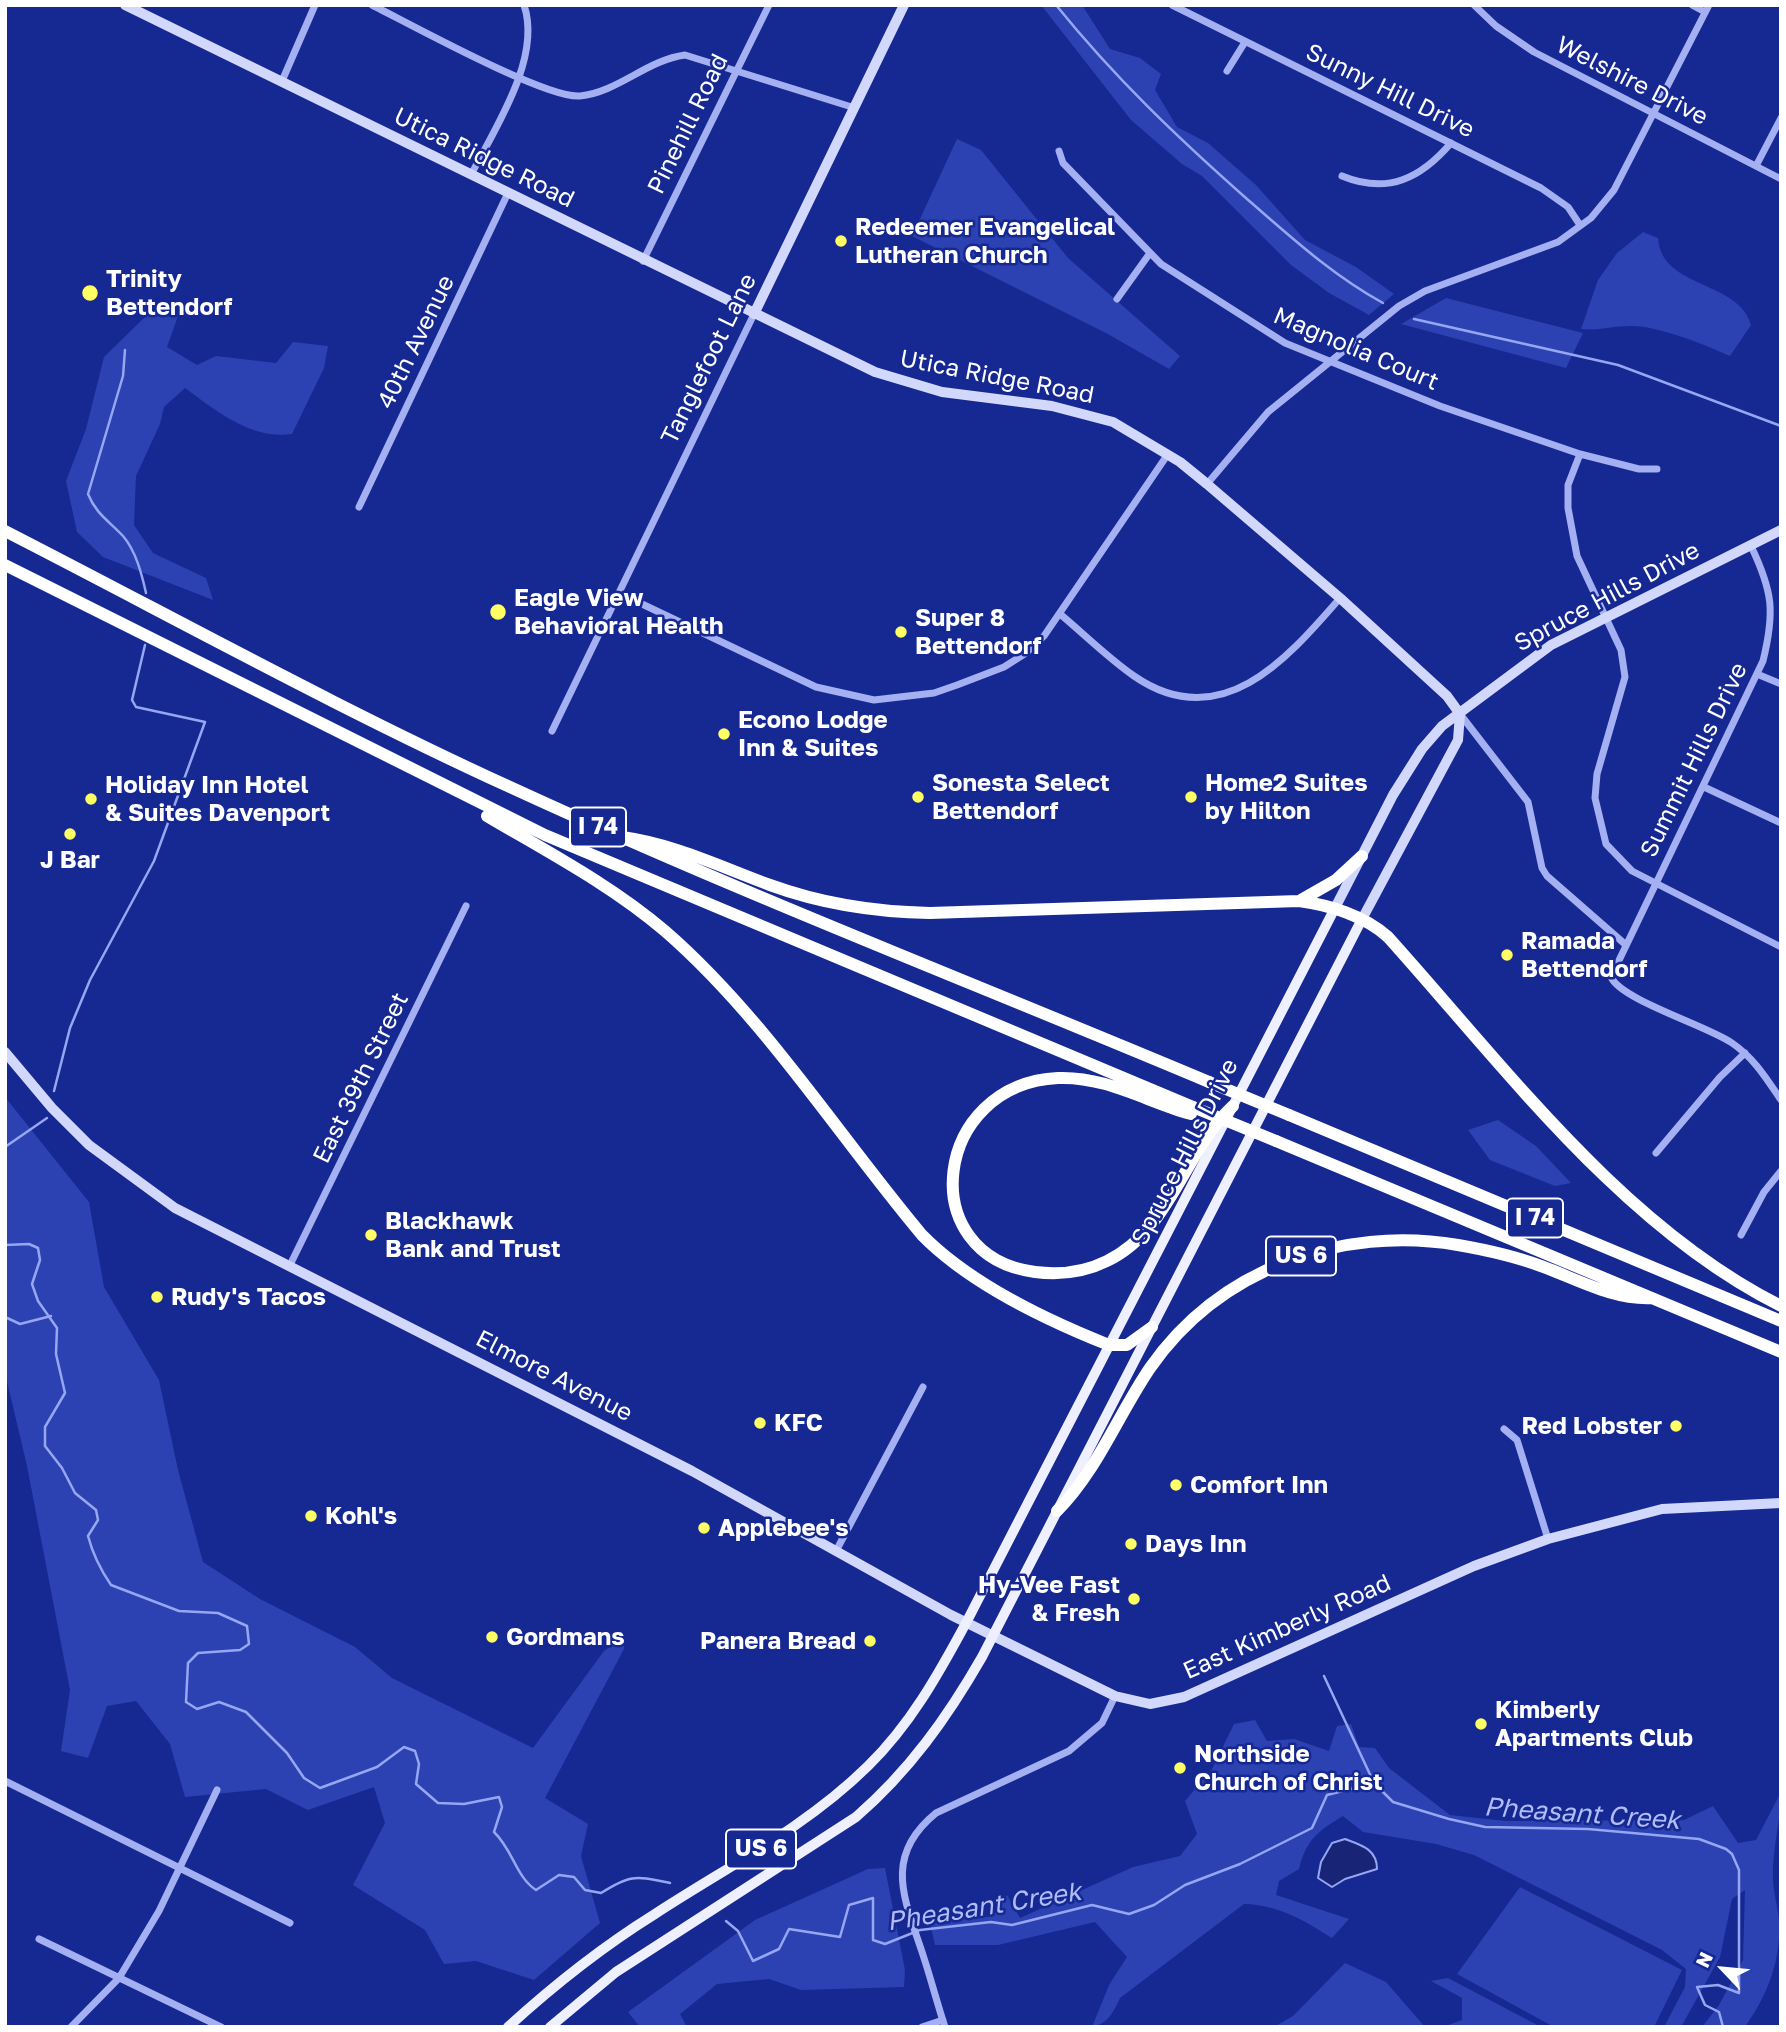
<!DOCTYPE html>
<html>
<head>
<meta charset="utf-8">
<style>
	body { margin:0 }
	#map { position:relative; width:1786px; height:2032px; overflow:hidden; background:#162892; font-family:"Golos Text",sans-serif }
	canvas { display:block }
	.frame { position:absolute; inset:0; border:7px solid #fff; pointer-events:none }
	.north { position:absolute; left:1688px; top:1934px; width:70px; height:70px; -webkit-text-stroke:5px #162892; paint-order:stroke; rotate:296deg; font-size:19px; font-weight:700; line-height:28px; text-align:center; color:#fff }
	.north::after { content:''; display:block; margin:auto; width:24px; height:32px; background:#fff; clip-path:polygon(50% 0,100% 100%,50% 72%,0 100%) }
</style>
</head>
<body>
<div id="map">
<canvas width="1786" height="2032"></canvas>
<div class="frame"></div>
<div class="north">N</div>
</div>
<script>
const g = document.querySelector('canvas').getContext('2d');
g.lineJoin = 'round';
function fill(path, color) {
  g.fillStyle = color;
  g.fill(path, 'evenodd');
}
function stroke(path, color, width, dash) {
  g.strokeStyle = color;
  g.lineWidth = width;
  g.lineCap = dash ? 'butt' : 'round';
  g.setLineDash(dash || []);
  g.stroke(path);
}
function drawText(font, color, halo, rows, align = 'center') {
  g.font = font + ' "Golos Text",sans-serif';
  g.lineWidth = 5;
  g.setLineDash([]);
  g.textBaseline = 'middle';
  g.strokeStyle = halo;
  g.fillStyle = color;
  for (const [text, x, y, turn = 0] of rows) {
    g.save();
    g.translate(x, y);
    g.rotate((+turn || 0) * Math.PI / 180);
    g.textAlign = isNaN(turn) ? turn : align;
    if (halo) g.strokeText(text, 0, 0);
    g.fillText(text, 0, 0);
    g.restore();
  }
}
const green = new Path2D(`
	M1041 5H1082L1110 49 1140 58 1161 74 1155 90 1177 127 1208 143 1256 185 1305 240 1356 267 1394 294 1369 315 1329 293 1291 265 1202 176 1182 164 1131 120Z
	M957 139 981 150 1068 258 1180 356 1169 369 1106 333 912 236Z
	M1643 232 1658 238C1661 289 1739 280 1751 325L1730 356C1706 345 1656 325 1630 326 1613 326 1598 331 1581 329L1598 280 1617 253Z
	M1446 298 1583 333 1566 368 1401 324Z
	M147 315 178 316 167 347 197 365 216 356 276 363 293 342 328 346 324 368 292 434C252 440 216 411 185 388L164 407 160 424 136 476 134 525 153 553 206 578 213 600 103 557 77 532 66 481 86 429 104 357Z
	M5 1097 89 1202 104 1287 159 1380 178 1470 203 1562 260 1599 355 1647 392 1678 533 1748 604 1651 625 1636 624 1649 545 1798 588 1824 581 1856 600 1923 534 1980 476 1961 444 1964 425 1930 353 1885 385 1823 374 1787 308 1810 266 1789 185 1797 170 1744 136 1701 107 1706 88 1758 61 1751 70 1690 27 1466 5 1373Z
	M1498 1120 1536 1146 1571 1183 1555 1186 1490 1160 1468 1130Z
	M1255 1720 1267 1741 1294 1739 1329 1751 1337 1726 1351 1724 1359 1747 1375 1748 1389 1768 1450 1815 1506 1821 1684 1820 1713 1806 1738 1843 1756 1840 1781 1792C1781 1821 1772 1848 1773 1878 1773 1892 1778 1906 1779 1921 1781 1961 1768 1994 1745 2027H1702L1719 2005 1743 1960 1745 1890 1732 1899 1720 1957 1681 2027H1664L1685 1987 1686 1969 1662 1950 1474 1855 1436 1844 1363 1832 1343 1816C1318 1831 1306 1840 1299 1869L1279 1881 1276 1895 1349 1919 1332 1938C1303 1920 1279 1905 1244 1904L1120 1998C1114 2011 1108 2024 1092 2027L1109 1985 1127 1957 1095 1922 998 1945H935L927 1911 988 1917 1007 1895 1020 1918 1133 1867 1180 1856 1197 1834 1185 1801 1212 1769 1234 1724Z
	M885 1868 905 1970 904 1987 801 1990 769 1979 717 1984 680 2014 687 2027H640L628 2012 755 1920 868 1869Z
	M1520 1887 1682 1970 1654 2027H1554L1457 1974Z
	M1345 1963 1386 1982 1425 2027H1274L1293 2016Z
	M1448 1978 1541 2027H1443L1462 2020V1998L1431 1981Z`);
const water = new Path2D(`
	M1345 1839C1361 1845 1377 1849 1377 1869L1345 1879 1332 1887 1318 1878 1321 1862 1332 1843Z`);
const stream = new Path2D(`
	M1056 5C1115 78 1177 137 1247 199 1291 237 1332 275 1383 303
	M1414 319 1618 365 1781 426
	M125 350 123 376 88 494C96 514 109 521 123 536 136 551 142 575 146 593
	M54 1091 70 1028 90 980 154 861 205 722 136 707 132 700 145 645
	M5 1147 47 1118
	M5 1245 29 1244 38 1248 40 1260 32 1284 38 1301 57 1328 56 1354 65 1393 45 1427V1446L62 1468 75 1493 96 1510 98 1520 88 1536C93 1555 100 1569 111 1585L179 1611 218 1613 247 1626 249 1644 240 1650 198 1653 188 1663 186 1702 197 1709 219 1702 246 1712 287 1753 304 1778 320 1788 377 1767 404 1747 415 1751 419 1764 416 1784 438 1803 464 1804 499 1797 502 1807 494 1832C513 1850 516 1877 536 1890L559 1875 574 1877 585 1890 601 1893C631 1874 635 1876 670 1883
	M5 1317 20 1324 51 1316
	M1324 1676 1374 1783
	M726 1921 738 1931 753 1961 779 1949 789 1929 840 1937 849 1905 873 1898V1940L885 1944 920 1930 991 1922 1012 1925 1092 1905 1129 1914 1154 1905 1185 1885 1240 1864 1312 1828 1327 1795 1374 1783 1393 1802 1449 1819 1485 1827 1588 1829 1699 1839 1726 1849 1732 1854 1739 1870V1993L1718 1985 1697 1987 1705 2005 1719 2012 1723 2027`);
const minor = new Path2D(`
	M372 5C410 24 546 99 580 96 618 92 647 60 685 55L855 108
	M1172 5 1541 188 1568 207 1580 225
	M1474 5 1496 26 1534 52 1781 179
	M1692 5 1705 12
	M1227 71 1245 42
	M282 81 315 5
	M1059 151 1063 163 1161 264 1285 343 1440 406 1580 454 1639 469H1657
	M1756 166 1781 118
	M471 175C495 128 542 58 524 5
	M1342 176C1388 195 1421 178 1451 143
	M643 261 769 5
	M1117 299 1150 253
	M1580 454 1568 485V508L1577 556 1621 650 1625 677 1597 774 1595 798 1606 844 1632 871 1781 947
	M1207 484 1268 412 1399 306 1425 291 1558 242 1591 218 1614 190 1709 5
	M359 507 508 193
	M1751 546C1773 592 1775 612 1763 661L1611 977C1621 1000 1708 1026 1732 1043 1754 1058 1766 1078 1781 1100
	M619 593 816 687 874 700 934 693 957 685 1004 667 1026 653 1044 636 1168 454
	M1060 614C1084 634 1108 658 1134 676 1221 736 1287 659 1340 598
	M1757 674 1781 684
	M1460 714 1528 802 1542 868 1547 876 1626 945
	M552 731 754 314
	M1704 787 1781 823
	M1656 1153 1720 1077 1745 1053
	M1741 1235 1764 1192 1781 1171
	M290 1265 466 906
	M1504 1429 1517 1440 1548 1539
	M836 1551 923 1387
	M5 1781 290 1923
	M39 1939 221 2027
	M71 2027 119 1978 159 1911 217 1790
	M922 2027 943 2020
	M945 2027C937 2003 931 1979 923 1955 905 1900 882 1857 936 1813L1069 1751 1102 1723 1115 1696`);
const secondary = new Path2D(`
	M125 5 875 372 942 392 1052 406 1113 422 1180 462 1207 484 1340 598 1447 696 1460 714
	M754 314 904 5
	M1335 908 1393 795 1422 749 1442 726 1551 645 1781 530
	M1361 921 1458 740 1460 714
	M5 1052 52 1108 89 1145 175 1208 692 1471 951 1615 1115 1696 1150 1704 1184 1697 1474 1566 1548 1539 1662 1509 1781 1503`);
const primary = new Path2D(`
	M508 2027C554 1985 602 1947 655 1914 727 1867 805 1828 868 1766 910 1725 938 1675 966 1623L1335 908
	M550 2027 616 1972 856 1817C909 1771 947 1718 982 1657L1361 921`);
const motorway = new Path2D(`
	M5 531C173 617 339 709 510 787 740 893 976 984 1209 1082
	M5 565 545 835 1193 1107
	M487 816C548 852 611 885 665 931 764 1017 838 1135 922 1235 970 1284 1046 1320 1109 1345H1127L1152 1327
	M622 837C674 844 721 867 770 885 822 904 875 912 930 913L1299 901C1330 905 1365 916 1388 937 1505 1067 1623 1227 1781 1306
	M1301 900 1336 880 1362 856
	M1191 1114C1147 1102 1106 1076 1058 1078 933 1084 912 1256 1035 1272 1059 1275 1085 1272 1107 1261 1171 1230 1184 1151 1233 1106
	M1289 1115 1781 1321
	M1276 1141 1781 1352
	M1057 1511C1097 1471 1118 1415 1150 1368 1219 1269 1341 1225 1458 1245 1487 1250 1514 1256 1541 1266 1577 1279 1613 1300 1652 1298`);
const motorwayBridge = new Path2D(`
	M1209 1082 1289 1115
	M1193 1107 1276 1141`);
const markers = [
	[841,241,7,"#ffff64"],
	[90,293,9,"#ffff64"],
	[498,612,9,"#ffff64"],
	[901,632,7,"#ffff64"],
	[724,734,7,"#ffff64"],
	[918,797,7,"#ffff64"],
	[1191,797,7,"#ffff64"],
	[91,799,7,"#ffff64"],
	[70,834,7,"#ffff64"],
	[1507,955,7,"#ffff64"],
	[371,1235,7,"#ffff64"],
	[157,1297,7,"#ffff64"],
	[760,1423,7,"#ffff64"],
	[1676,1426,7,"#ffff64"],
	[1176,1485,7,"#ffff64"],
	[311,1516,7,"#ffff64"],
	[704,1528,7,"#ffff64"],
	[1131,1544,7,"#ffff64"],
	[1134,1599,7,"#ffff64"],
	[492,1637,7,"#ffff64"],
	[870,1641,7,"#ffff64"],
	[1481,1724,7,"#ffff64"],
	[1180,1768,7,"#ffff64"]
];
const shields = [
	[598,827,56],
	[1535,1218,56],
	[1301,1256,70],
	[761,1849,70]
];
const shieldNames = [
	["I 74",598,827],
	["I 74",1535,1218],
	["US 6",1301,1256],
	["US 6",761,1849]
];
const streetNames = [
	["Welshire Drive",1632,81,27],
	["Sunny Hill Drive",1390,91,26],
	["Pinehill Road",688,124,-64],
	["Utica Ridge Road",484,158,26],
	["40th Avenue",416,342,-64],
	["Magnolia Court",1356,349,23],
	["Tanglefoot Lane",709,359,-64],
	["Utica Ridge Road",997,377,11],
	["Spruce Hills Drive",1607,597,-28],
	["Summit Hills Drive",1694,760,-64],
	["East 39th Street",361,1078,-64],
	["Spruce Hills Drive",1185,1152,-63],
	["Elmore Avenue",554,1376,27],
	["East Kimberly Road",1287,1627,-24]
];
const poiNames = [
	["Redeemer Evangelical",855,227],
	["Lutheran Church",855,255],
	["Trinity",106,279],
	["Bettendorf",106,307],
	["Eagle View",514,598],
	["Behavioral Health",514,626],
	["Super 8",915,618],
	["Bettendorf",915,646],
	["Econo Lodge",738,720],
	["Inn & Suites",738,748],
	["Sonesta Select",932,783],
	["Bettendorf",932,811],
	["Home2 Suites",1205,783],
	["by Hilton",1205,811],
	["Holiday Inn Hotel",105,785],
	["& Suites Davenport",105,813],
	["J Bar",70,860,"center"],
	["Ramada",1521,941],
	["Bettendorf",1521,969],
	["Blackhawk",385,1221],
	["Bank and Trust",385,1249],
	["Rudy's Tacos",171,1297],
	["KFC",774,1423],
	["Red Lobster",1662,1426,"right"],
	["Comfort Inn",1190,1485],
	["Kohl's",325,1516],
	["Applebee's",718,1528],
	["Days Inn",1145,1544],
	["Hy-Vee Fast",1120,1585,"right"],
	["& Fresh",1120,1613,"right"],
	["Gordmans",506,1637],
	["Panera Bread",856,1641,"right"],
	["Kimberly",1495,1710],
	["Apartments Club",1495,1738],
	["Northside",1194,1754],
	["Church of Christ",1194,1782]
];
const waterNames = [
	["Pheasant Creek",1582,1814,4],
	["Pheasant Creek",984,1907,-9]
];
fill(green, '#2c42b2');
fill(water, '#182577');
stroke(water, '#96a6f3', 2);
stroke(stream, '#96a6f3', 2.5);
stroke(minor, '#a4b0f1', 7);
stroke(secondary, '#d2d8fb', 10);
stroke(primary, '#eeefff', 10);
stroke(motorway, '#fff', 12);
stroke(motorwayBridge, '#fff', 12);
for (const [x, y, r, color] of markers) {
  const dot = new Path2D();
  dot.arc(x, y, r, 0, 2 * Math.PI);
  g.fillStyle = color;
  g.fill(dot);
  stroke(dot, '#162892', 2.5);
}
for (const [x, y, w] of shields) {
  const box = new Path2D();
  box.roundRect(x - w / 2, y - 19.5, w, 39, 5);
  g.fillStyle = '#162892';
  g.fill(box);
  stroke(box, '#fff', 2);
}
drawText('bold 23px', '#fff', null, shieldNames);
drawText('24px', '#fff', '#162892', streetNames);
drawText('bold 24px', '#fff', '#162892', poiNames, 'left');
drawText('italic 26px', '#b0bcf8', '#162892', waterNames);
</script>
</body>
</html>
